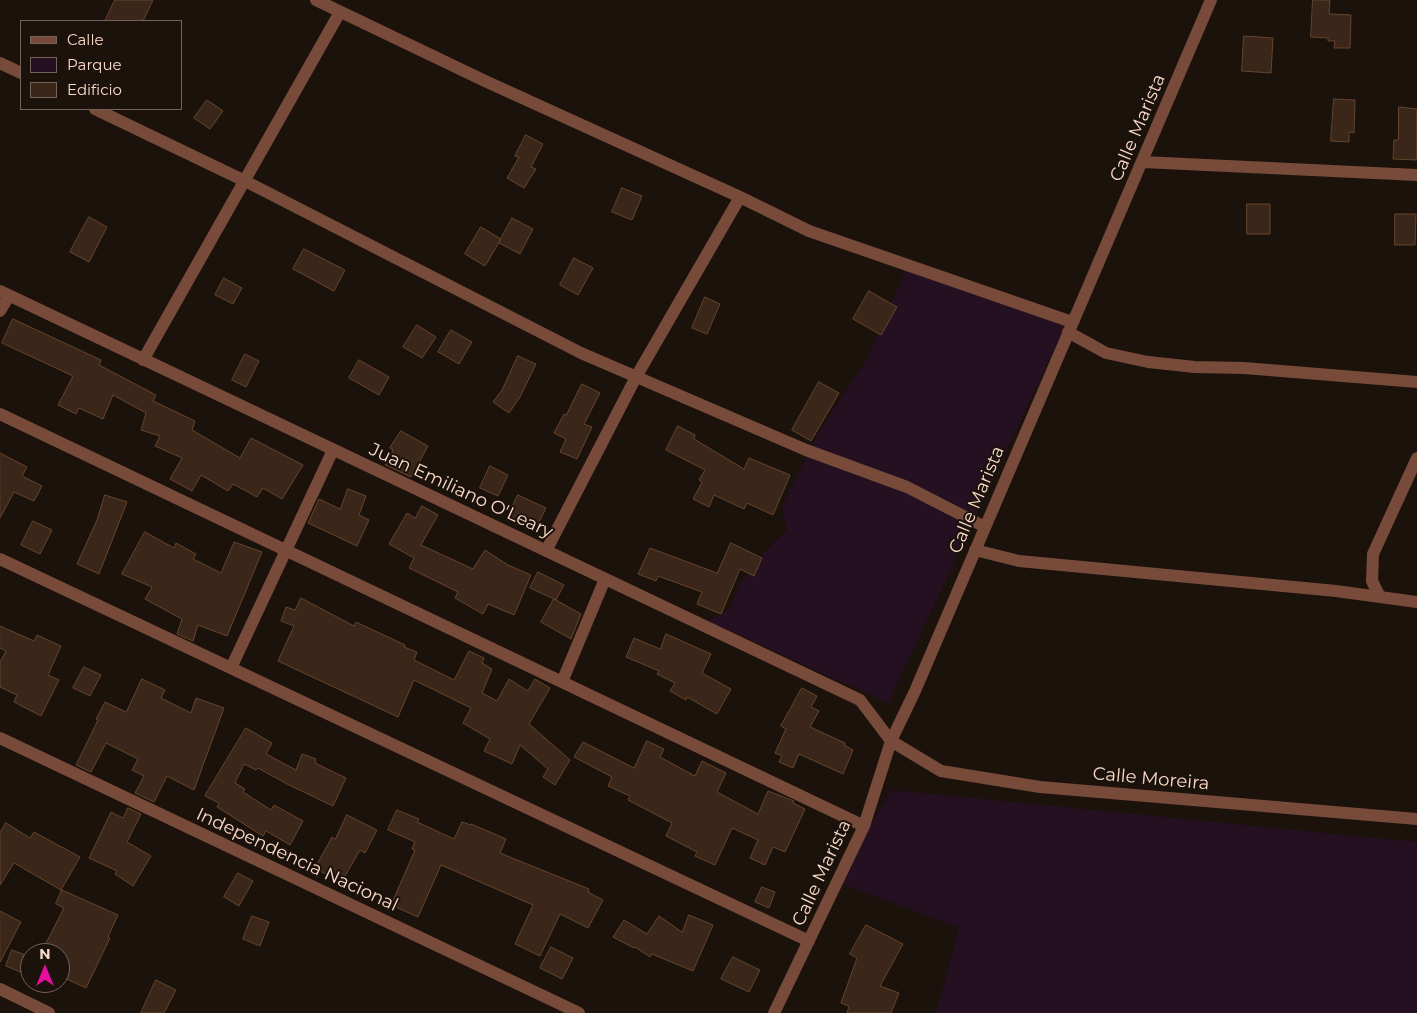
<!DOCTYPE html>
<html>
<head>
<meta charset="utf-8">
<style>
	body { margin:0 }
	#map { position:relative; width:1417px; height:1013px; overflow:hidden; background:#1b120c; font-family:Montserrat,sans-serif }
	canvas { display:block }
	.legend { position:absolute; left:20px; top:20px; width:162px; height:90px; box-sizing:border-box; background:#1b120c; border:1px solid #756258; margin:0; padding:6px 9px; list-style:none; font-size:15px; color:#fcdac9 }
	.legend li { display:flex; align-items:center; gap:10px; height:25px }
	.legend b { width:25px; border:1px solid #756258 }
	.north { position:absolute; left:20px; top:943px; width:50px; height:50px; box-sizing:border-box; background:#1b120c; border:1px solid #756258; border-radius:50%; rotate:0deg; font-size:14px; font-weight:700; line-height:20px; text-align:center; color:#fcdac9 }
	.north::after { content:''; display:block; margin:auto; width:18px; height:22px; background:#e30e9e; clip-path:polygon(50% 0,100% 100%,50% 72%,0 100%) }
</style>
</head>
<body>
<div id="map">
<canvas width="1417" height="1013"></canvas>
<ul class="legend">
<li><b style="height:6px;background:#774a3a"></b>Calle</li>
<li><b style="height:14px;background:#241020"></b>Parque</li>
<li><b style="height:14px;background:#3b2719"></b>Edificio</li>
</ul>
<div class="north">N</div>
</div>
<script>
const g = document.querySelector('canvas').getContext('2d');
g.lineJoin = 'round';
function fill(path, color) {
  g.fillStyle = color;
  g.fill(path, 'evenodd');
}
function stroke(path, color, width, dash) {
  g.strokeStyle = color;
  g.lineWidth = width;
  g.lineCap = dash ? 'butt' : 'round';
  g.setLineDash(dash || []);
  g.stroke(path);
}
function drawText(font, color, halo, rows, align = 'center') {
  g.font = font + ' Montserrat,sans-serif';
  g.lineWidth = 4;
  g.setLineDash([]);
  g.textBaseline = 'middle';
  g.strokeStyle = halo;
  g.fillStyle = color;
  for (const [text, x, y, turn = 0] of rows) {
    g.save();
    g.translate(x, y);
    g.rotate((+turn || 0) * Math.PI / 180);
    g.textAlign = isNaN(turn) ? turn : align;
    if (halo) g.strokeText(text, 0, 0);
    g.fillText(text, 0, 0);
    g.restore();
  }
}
const green = new Path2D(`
	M910 259 1067 322 888 703 708 621 730 609C741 573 761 555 787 530L782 506 821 428 868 358Z
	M892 790 1417 842V1013H936L959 928 835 881Z`);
const building = new Path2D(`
	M115 0H153L143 21H105Z
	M1313 0H1330L1329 14 1351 15 1350 48H1334L1335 41H1328V38L1311 37Z
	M1244 36 1273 38 1271 73 1242 71Z
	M1334 99 1355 100 1354 133 1349 132V142L1331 141Z
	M207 100 223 111 210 129 194 118Z
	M1399 107 1417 109V160L1393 159 1394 140H1398Z
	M526 135 543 144 531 167 536 169 524 188 507 178 519 157 515 156Z
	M622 188 642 196 632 220 612 212Z
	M1247 204H1270V234H1247Z
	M1395 214H1416L1415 245H1395Z
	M89 217 107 227 89 262 70 252Z
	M512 218 533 229 520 254 499 243Z
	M481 227 501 239 485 266 465 254Z
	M304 249 345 270 334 291 293 269Z
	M574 258 593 268 578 295 560 285Z
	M224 278 242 288 233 304 215 295Z
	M869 291 897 307 881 335 853 319Z
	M705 297 720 304 707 334 692 328Z
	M13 319 101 360 99 365 156 395 153 401 195 421 192 430 240 458 251 438 303 465 282 499 263 488 257 497 233 484 228 491 201 475 192 491 170 479 182 458 155 446 160 436 141 430 146 413 113 395 103 419 79 408 76 414 58 405 73 376 2 343Z
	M417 325 436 337 422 358 403 347Z
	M451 330 472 342 459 364 438 352Z
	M245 354 259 361 246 387 232 380Z
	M518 356 536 364 520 397 509 413 493 402 502 390Z
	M359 360 389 377 379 395 349 378Z
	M819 382 839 393 811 441 792 430Z
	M582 384 600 393 584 424 592 427 577 459 560 452 566 439 554 433 564 414 566 415Z
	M678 426 695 435 694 439 744 469 749 458 790 475 773 515 747 503 744 509 714 495 709 507 693 499 702 482 699 480 705 470 666 450Z
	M401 431 428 446 411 477 385 465 393 450 390 448Z
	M0 453 27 467 22 476 42 486 34 501 14 492 0 518Z
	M490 466 508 475 498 496 480 488Z
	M348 489 366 496 359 515 369 520 357 546 308 523 319 499 340 509Z
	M105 495 127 502 99 574 77 564 97 520Z
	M518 495 546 508 536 528 508 516Z
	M422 506 438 515 421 545 473 569 485 550 508 565 531 575 514 615 488 604 483 614 455 598 458 592 409 568 414 558 389 544 407 513 415 518Z
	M33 521 52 530 40 554 21 545Z
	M145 532 174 548 176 543 196 554 193 559 221 573 234 542 262 552 227 636 198 625 193 641 177 634 182 619 145 599 152 587 122 574Z
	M731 543 762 558 754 576 740 569 721 614 697 604 702 592 658 576 656 581 638 574 650 548 717 573Z
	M538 572 564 585 556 600 530 588Z
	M301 598 354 626 356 622 405 645 404 647 417 652 414 660 454 680 469 651 484 658 482 663 492 669 482 693 497 701 509 679 528 691 535 679 550 688 529 724 570 760 555 785 543 777 548 769 520 745 512 764 484 751 490 739 463 723 471 708 414 680 398 717 278 661 294 626 281 621 286 607 295 610Z
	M554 599 581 614 571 639 541 622Z
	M0 626 34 641 37 635 61 646 48 675 59 680 41 716 14 702 17 695 0 687V662L6 651 0 648Z
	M666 634 711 654 702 673 731 689 717 714 687 697 686 700 670 691 675 683 657 674 659 671 626 657 634 638 660 649Z
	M84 667 101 675 90 696 73 688Z
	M142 679 165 690 161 698 191 713 196 698 224 708 194 790 167 776 154 802 135 793 144 776 132 770 138 759 106 743 91 772 76 765 98 720 96 719 105 702 126 712Z
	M802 688 817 696 811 707 819 711 810 727 845 743 844 745 853 750 843 774 799 754 793 768 779 762 782 756 775 753 786 729 781 726Z
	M246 728 272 743 266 754 296 770 302 754 316 759 315 763 346 778 333 806 287 784 258 768 256 770 244 764 235 783 245 789 243 792 271 810 274 805 303 821 290 845 266 831 263 836 217 807 219 803 205 796Z
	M647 741 664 749 660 757 695 776 702 761 726 773 717 792 758 814 768 791 794 801 793 803 805 809 785 852 773 847 765 865 750 858 758 840 732 828 715 865 695 856 697 852 666 836 672 823 628 800 630 796 608 786 612 777 574 757 583 742 634 768Z
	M128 808 141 814 127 842 151 856 133 886 115 874 117 871 89 858 111 812 123 818Z
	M397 810 419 819 417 822 454 839 462 822 471 825V824L506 839 500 853 589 889 588 892 603 900 588 928 560 914 540 956 515 944 533 905 441 865 418 917 391 905 415 850 412 849 415 842 388 830Z
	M347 815 377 830 365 853 360 850 341 883 315 868 332 837 335 839Z
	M6 823 30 838 34 832 80 857 61 890 14 863 0 885V833Z
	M238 873 253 881 239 906 224 897Z
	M762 887 775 892 769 908 755 902Z
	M62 890 118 915 108 937 110 938 86 988 60 976V953H41L64 908 56 904Z
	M0 911 21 922 0 962Z
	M689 915 713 925 693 971 652 954 650 957 635 947 634 948 613 937 624 920 647 934 659 916 682 932Z
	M252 916 269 922 260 946 243 939Z
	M866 925 903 944 880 986 899 993 891 1013H847L849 1006 841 1003 857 958 850 954Z
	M551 947 573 958 562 979 540 968Z
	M12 950 30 957V976L6 966Z
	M733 957 760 970 749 992 721 979Z
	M156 980 176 990 164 1013H141Z`);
const minor = new Path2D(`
	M316 0 485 81 740 197 809 231 1072 322
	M0 63 21 73
	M95 109 245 181 581 353 806 450 907 487 985 527
	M1143 162 1417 175
	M0 291 860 700 891 741 941 771 1040 787 1417 819
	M0 311 9 296
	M1068 332 1106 353 1148 362 1195 367 1244 368 1417 382
	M143 360 340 12
	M0 414 864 826
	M975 550 1019 561 1336 591 1417 602
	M546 551 636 377 740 197
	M0 559 809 941
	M1380 597 1372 581 1373 554 1417 458
	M231 668 333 450
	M562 682 605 579
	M0 738 579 1013
	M0 989 49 1013
	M774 1013 864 826 891 741 915 691 1211 0`);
const streetNames = [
	["Calle Marista",1138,128,-67],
	["Juan Emiliano O'Leary",461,491,25],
	["Calle Marista",977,500,-67],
	["Calle Moreira",1151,779,5],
	["Independencia Nacional",297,860,25],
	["Calle Marista",822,873,-65]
];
fill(green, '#241020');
fill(building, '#3b2719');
stroke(building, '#65452d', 1);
stroke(minor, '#774a3a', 12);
drawText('18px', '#fcdac9', '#1b120c', streetNames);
</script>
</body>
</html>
